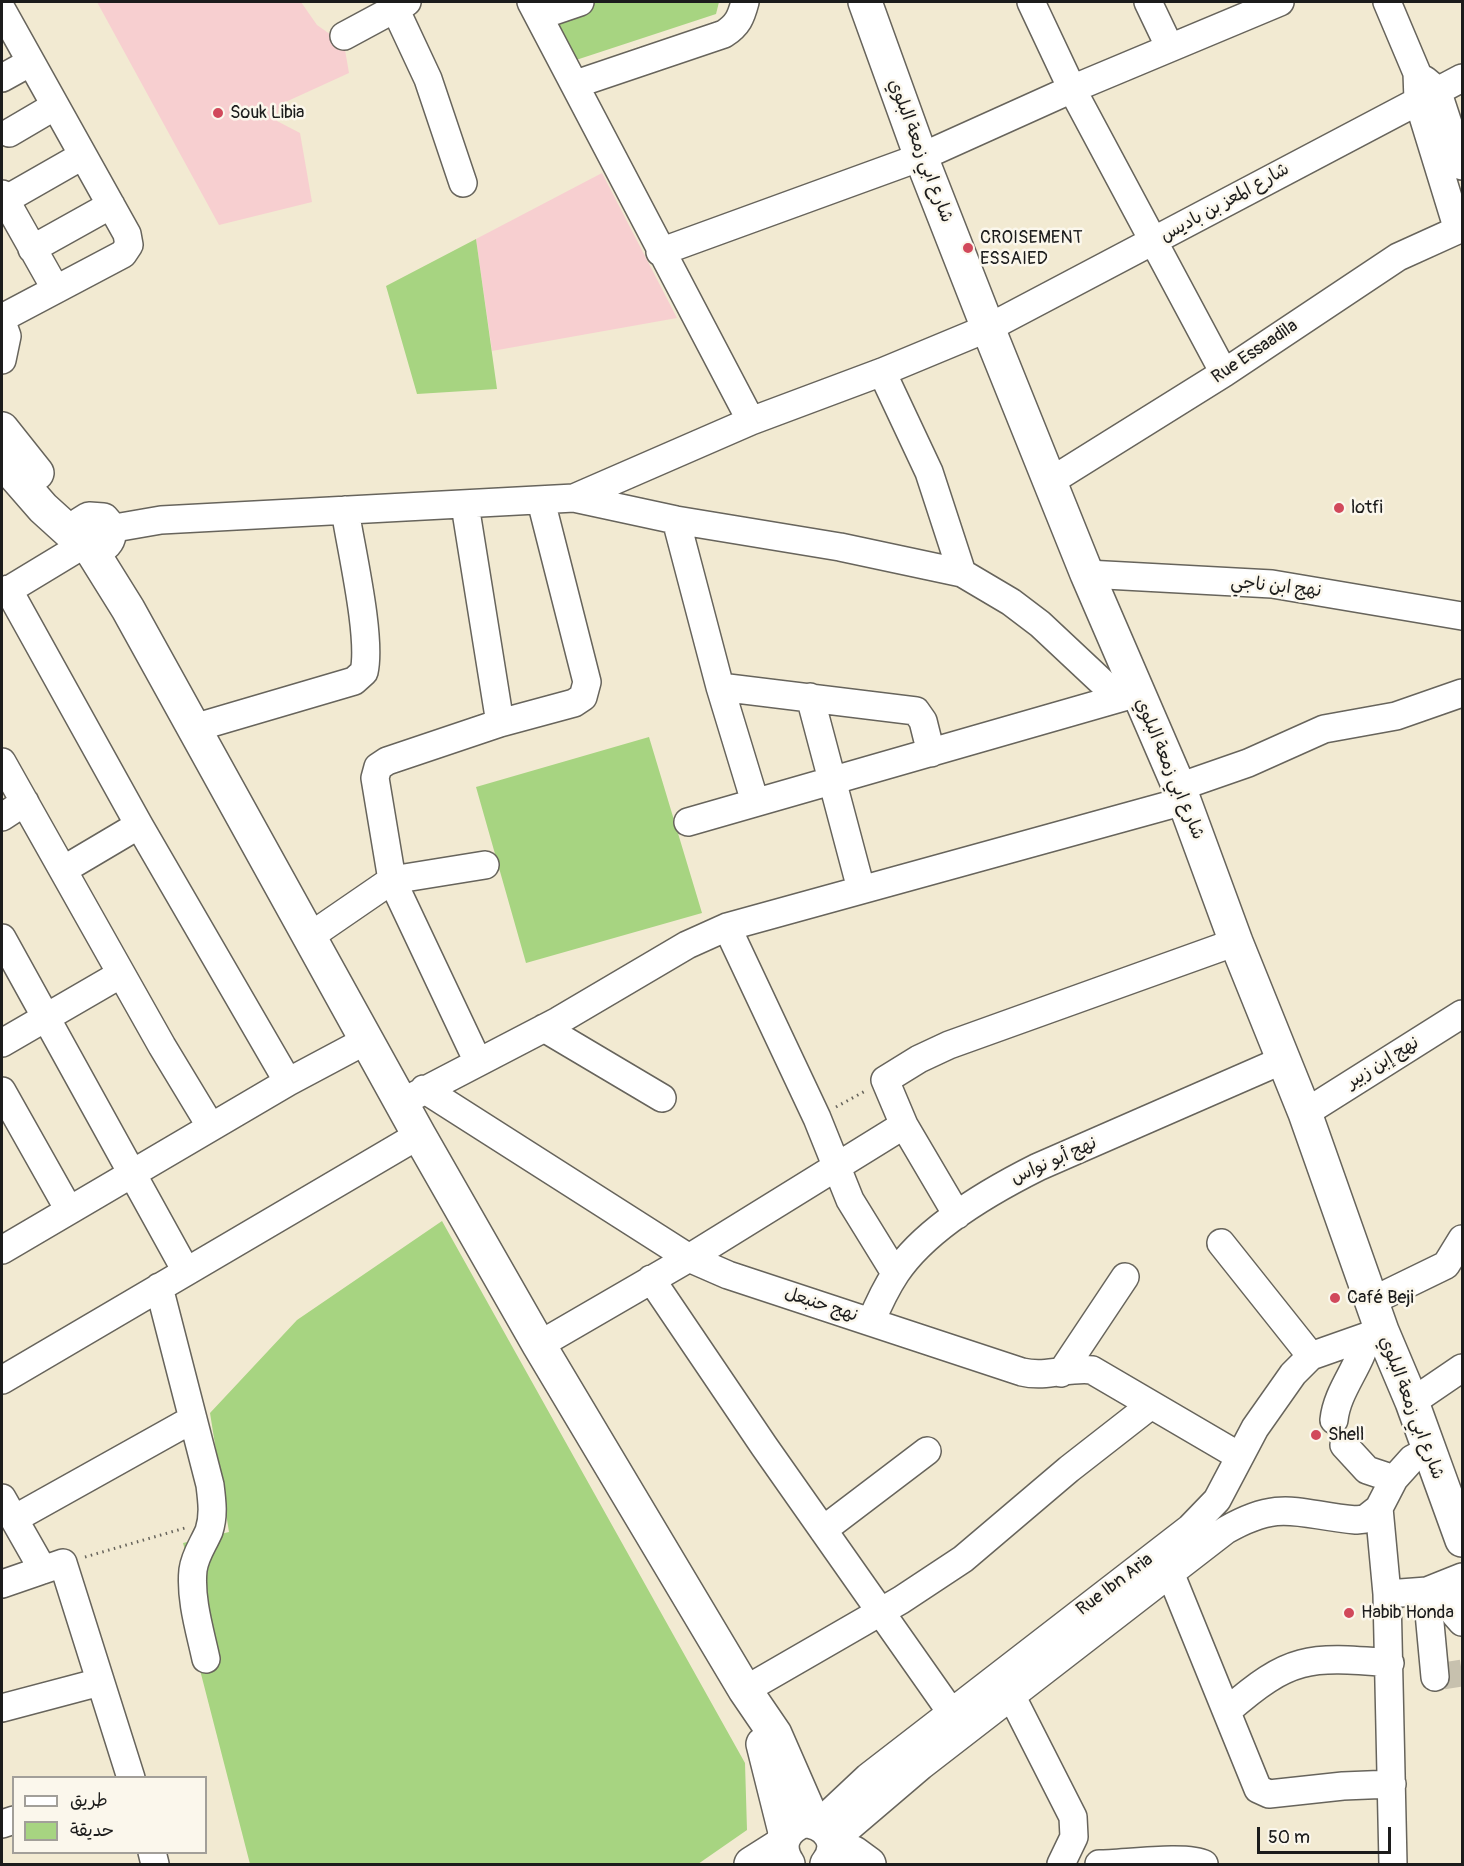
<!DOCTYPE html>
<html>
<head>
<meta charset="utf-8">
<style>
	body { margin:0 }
	#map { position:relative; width:1464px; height:1866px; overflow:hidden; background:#f2ead2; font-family:Pangolin,"Playpen Sans Arabic",sans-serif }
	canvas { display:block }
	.frame { position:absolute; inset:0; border:3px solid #1c1c1c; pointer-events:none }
	.legend { position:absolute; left:12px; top:1776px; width:195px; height:78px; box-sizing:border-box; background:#fbf7ec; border:2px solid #a29f99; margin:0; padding:8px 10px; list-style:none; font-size:18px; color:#1c1c1c }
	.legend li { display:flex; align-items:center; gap:12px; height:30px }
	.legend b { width:30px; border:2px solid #a29f99 }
	.scale { position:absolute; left:1257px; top:1827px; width:134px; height:27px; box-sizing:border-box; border:3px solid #1c1c1c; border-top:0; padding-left:8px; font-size:18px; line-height:21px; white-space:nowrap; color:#1c1c1c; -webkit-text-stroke:4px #fbf7ec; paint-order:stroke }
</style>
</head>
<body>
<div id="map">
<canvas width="1464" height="1866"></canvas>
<div class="frame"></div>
<ul class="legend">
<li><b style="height:8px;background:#fff"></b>طريق</li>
<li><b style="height:16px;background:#a7d481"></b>حديقة</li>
</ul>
<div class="scale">50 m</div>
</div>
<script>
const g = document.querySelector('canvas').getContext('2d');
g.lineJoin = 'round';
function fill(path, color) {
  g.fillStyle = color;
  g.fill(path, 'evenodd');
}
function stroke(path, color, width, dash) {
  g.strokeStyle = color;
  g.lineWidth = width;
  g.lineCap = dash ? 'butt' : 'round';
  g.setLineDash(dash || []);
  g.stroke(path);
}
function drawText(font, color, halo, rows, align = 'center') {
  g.font = font + ' Pangolin,"Playpen Sans Arabic",sans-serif';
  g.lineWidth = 5;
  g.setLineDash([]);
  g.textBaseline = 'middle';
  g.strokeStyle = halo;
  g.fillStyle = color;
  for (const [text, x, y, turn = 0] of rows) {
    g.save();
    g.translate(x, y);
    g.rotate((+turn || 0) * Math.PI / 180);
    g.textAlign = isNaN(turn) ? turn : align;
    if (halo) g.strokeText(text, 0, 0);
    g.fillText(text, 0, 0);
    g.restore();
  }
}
const built = new Path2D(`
	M97 2H301L317 25 344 44 349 73 279 105 277 121 300 133 312 202 219 225Z
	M602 173 677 318 492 351 476 239Z`);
const green = new Path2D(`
	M582 2H719L716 14 576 60 551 12Z
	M476 239 497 389 417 394 386 286Z
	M649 737 702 913 526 963 476 787Z
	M442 1221 745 1763 747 1830 698 1864H250L200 1670 216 1663 183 1543 229 1532 210 1413 297 1320Z`);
const minorTunnel = new Path2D(`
	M1443 1676 1462 1673`);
const path = new Path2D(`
	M836 1107 867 1090
	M85 1557 185 1528`);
const minor = new Path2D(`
	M392 2 428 79 463 183
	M531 2 751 421
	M1031 2 1072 89 1224 373
	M1148 2 1170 48
	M1387 2 1417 73 1418 100 1458 230
	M2 10 127 234 129 245 123 254 2 318
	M539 16 580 2
	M344 36 407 2
	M2 78 31 62
	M1425 80 1437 90 1462 166
	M576 84 724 34C738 25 741 17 745 2
	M9 133 55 106
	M2 194 55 288
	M5 200 82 156
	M32 249 111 205
	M660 252 921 157 1072 89 1280 2
	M2 322 7 336 2 360
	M882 372 929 472 962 573
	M1051 481 1224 373 1398 257 1462 228
	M574 498 676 520 840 547 962 573 1011 602 1040 624 1119 698
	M465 505 500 723
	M676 520 720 687 755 802
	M109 529 161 520 574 498 751 421 882 372 988 328 1462 78
	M1087 574 1272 584 1462 616
	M8 589 139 825 288 1082
	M2 594 83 545
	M720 687 916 711 923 721 931 753
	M810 697 861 889
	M194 728 354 681 364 672C372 638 351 549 345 510
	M2 762 162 1046 211 1127
	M1179 787 1248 763 1324 729 1396 716 1462 693
	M2 817 25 802
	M688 822 1134 694
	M63 870 139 825
	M727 927 817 1118 850 1200 895 1273
	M309 937 392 880 485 865
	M2 938 186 1271
	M544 1028 662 1098
	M2 1043 121 974
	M478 1062 392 880 375 778 378 767 387 761 500 723 574 703 583 697 587 682 541 501
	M424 1089 689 1258 728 1275 1022 1372C1047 1378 1068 1367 1092 1370L1239 1456
	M2 1091 69 1210
	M412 1097 558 1021 687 945 727 927 1184 801
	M1305 1113 1462 1014
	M957 1215 904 1125 885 1080 919 1059 949 1045 1236 942
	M1221 1243 1311 1356
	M2 1250 288 1082 365 1041
	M651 1279 764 1446 951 1712
	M159 1287 210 1485C212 1501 214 1516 209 1531 203 1545 195 1555 193 1570 190 1599 200 1631 206 1659
	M1372 1301 1446 1265 1462 1239
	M871 1322C878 1305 886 1288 896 1273 927 1227 990 1191 1038 1167L1283 1060
	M539 1345 689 1258 904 1125
	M1061 1373 1125 1277
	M2 1380 419 1135
	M1412 1402 1462 1368
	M1334 1420C1337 1390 1361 1366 1367 1336
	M1344 1445 1367 1470 1394 1479
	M2 1498 43 1570
	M14 1519 193 1419
	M823 1530 927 1451
	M1171 1575 1258 1789 1269 1794 1343 1786 1392 1784
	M2 1584 63 1563 131 1778
	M1448 1585 1455 1614 1462 1622
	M1427 1591 1435 1677
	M1387 1594 1427 1591 1462 1577
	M745 1690 901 1600 963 1559 1069 1469 1151 1405
	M1011 1695 1073 1817 1074 1837 1061 1864
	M2 1708 100 1682
	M1227 1711C1290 1656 1308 1656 1390 1663
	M819 1823 868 1777 1190 1528 1217 1500 1255 1428 1293 1374 1311 1356 1382 1331
	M2 1824 14 1820
	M833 1841 921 1766 1226 1530C1282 1498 1298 1515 1356 1520L1365 1519 1379 1508
	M152 1852 155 1864
	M1099 1864C1122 1864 1187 1855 1204 1864
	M1393 1864 1387 1594 1379 1508 1394 1479 1412 1459 1429 1450`);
const major = new Path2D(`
	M865 2 921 157 988 328 1087 574 1179 787 1236 942 1305 1113 1382 1331 1412 1402 1462 1540
	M2 429 37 473
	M2 461 43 508 86 547C105 553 117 534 103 520L89 519 81 524 79 538
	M90 548 128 609 419 1135 539 1345 745 1690 775 1734 813 1821
	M763 1744 785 1832
	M834 1845 854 1853 869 1864
	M751 1864 781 1845
	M788 1864C776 1846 783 1829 803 1821 827 1821 844 1843 827 1864`);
const markers = [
	[218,113,6,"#d1495b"],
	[968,248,6,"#d1495b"],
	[1339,508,6,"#d1495b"],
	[1335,1298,6,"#d1495b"],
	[1316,1435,6,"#d1495b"],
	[1349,1613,6,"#d1495b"]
];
const poiNames = [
	["Souk Libia",230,113],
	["CROISEMENT",980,238],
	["ESSAIED",980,259],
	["lotfi",1351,508],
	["Café Beji",1347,1298],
	["Shell",1328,1435],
	["Habib Honda",1361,1613]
];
const streetNames = [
	["شارع ابي زمعة البلوي",920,151,69],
	["شارع المعز بن باديس",1225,203,-29],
	["Rue Essaadila",1255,352,-34],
	["نهج ابن ناجي",1276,587,6],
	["شارع ابي زمعة البلوي",1169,769,67],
	["نهج إبن زبير",1383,1063,-32],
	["نهج أبو نواس",1054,1161,-24],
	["نهج حنبعل",821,1305,18],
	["شارع ابي زمعة البلوي",1411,1408,69],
	["Rue Ibn Aria",1115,1585,-37]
];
fill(built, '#f7cfd0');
fill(green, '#a7d481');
stroke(minorTunnel, '#c7c1ae', 27, [27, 14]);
stroke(minor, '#67645c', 30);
stroke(major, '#67645c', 36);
stroke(path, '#67645c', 3, [1.5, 4.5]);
stroke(minor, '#fff', 27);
stroke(major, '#fff', 33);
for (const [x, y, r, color] of markers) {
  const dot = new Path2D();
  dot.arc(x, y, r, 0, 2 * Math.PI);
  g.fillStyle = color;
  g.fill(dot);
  stroke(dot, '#fbf7ec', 2);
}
drawText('18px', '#1c1c1c', '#fbf7ec', poiNames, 'left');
drawText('18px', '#1c1c1c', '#fbf7ec', streetNames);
</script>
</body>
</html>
